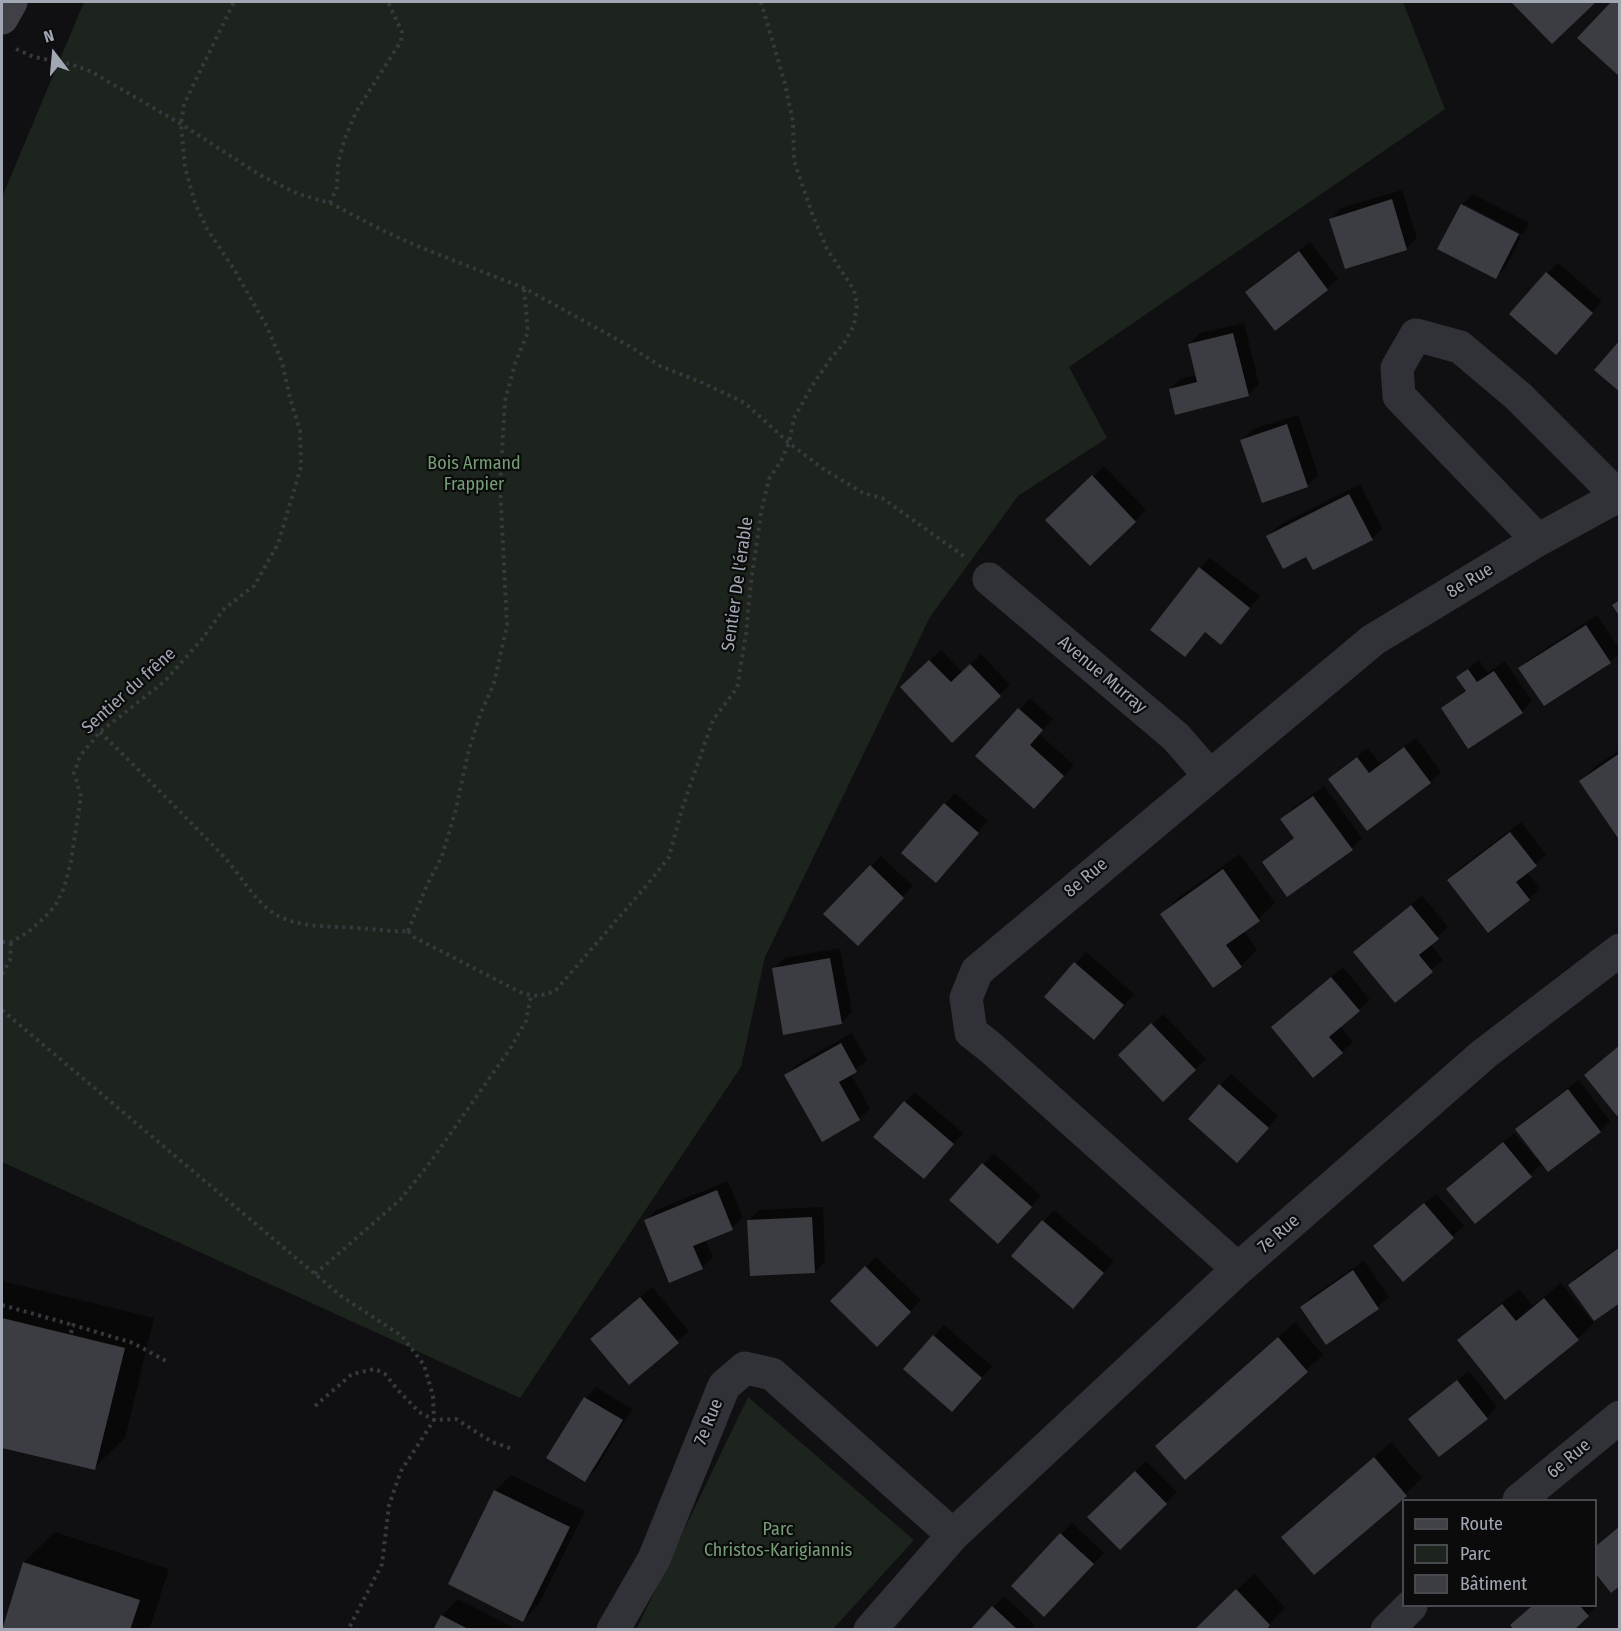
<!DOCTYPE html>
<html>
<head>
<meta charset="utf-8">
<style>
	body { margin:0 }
	#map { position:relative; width:1621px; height:1631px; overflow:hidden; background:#101012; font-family:"Fira Sans Condensed",sans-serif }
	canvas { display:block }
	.frame { position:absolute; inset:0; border:3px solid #a1a7b3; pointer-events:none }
	.legend { position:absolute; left:1402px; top:1499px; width:195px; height:108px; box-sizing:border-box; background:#0b0b0c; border:2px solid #47494f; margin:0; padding:8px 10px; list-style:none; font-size:18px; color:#a1a7b3 }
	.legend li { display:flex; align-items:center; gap:12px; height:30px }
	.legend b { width:30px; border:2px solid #47494f }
	.north { position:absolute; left:24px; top:24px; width:60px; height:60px; -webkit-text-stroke:4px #0b0b0c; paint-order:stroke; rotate:344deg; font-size:16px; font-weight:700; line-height:24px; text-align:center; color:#a1a7b3 }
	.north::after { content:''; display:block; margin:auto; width:21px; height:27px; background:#a1a7b3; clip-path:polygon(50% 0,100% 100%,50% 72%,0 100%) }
</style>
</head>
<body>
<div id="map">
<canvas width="1621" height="1631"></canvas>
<div class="frame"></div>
<ul class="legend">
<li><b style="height:8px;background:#3f4147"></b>Route</li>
<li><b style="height:16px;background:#1c241d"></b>Parc</li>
<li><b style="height:16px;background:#3c3d42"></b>Bâtiment</li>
</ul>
<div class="north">N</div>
</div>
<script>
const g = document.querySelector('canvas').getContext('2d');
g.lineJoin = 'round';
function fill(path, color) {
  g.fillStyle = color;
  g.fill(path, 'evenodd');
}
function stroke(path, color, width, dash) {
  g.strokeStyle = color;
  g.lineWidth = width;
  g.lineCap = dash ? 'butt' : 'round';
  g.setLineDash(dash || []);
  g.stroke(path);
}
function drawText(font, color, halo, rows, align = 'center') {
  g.font = font + ' "Fira Sans Condensed",sans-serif';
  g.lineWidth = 4.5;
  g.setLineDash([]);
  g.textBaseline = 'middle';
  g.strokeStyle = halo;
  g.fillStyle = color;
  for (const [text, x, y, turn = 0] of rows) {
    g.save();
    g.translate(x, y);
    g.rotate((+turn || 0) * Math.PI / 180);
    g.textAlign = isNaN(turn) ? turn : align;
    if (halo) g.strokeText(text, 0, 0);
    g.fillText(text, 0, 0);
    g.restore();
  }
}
const green = new Path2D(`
	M84 2H1403L1445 109 1069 367 1107 438 1018 496 930 617 765 957 741 1067 520 1398 2 1162V197Z
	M748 1397 914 1540 833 1629 636 1630Z`);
const shadow = new Path2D(`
	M1513 2H1594L1552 42Z
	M1402 190 1417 238 1406 248 1331 219 1341 208Z
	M1473 194 1529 223 1523 235 1464 204V207L1521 237 1506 267 1496 277 1462 205Z
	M1310 242 1338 279 1327 289 1247 292 1258 281Z
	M1558 263 1602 301 1567 342 1547 273Z
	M1244 323 1259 384 1248 395 1170 389 1181 378 1197 375 1189 344 1200 333Z
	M1298 415 1318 475 1307 486 1242 440 1253 429Z
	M1104 466 1146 510 1090 564 1047 520Z
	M1360 484 1382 528 1372 539 1306 555 1268 536 1279 525Z
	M1210 558 1260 596 1221 643 1206 631 1185 655 1200 568Z
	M1597 615 1620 650V653L1610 662 1520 668 1531 658Z
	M941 650 962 672 981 654 1010 685 952 740 902 688Z
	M1479 660 1488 673 1505 661 1532 701 1522 712 1443 709 1466 689 1458 677Z
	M1030 698 1053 719 1039 734 1074 765 1045 797 977 756Z
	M1416 738 1441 772 1430 782 1330 779 1341 768 1368 748 1380 763Z
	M1620 750V838L1581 781 1597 765Z
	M1324 786 1362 838 1352 848 1264 862 1295 836 1282 819 1293 808Z
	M955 793 988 821 936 881 945 804Z
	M1521 822 1546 855 1527 872 1540 888 1529 899 1449 880 1459 869Z
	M1240 854 1275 903 1259 919 1244 931 1257 950 1241 966 1162 914 1178 898Z
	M881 856 913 886 858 944 825 914Z
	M1422 895 1448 927 1430 944 1443 960 1395 1001 1366 942Z
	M840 948 852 1012 841 1023 774 969 784 958Z
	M1086 952 1134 994 1104 1028 1046 997Z
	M1343 967 1370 1000 1340 1026 1353 1042 1342 1052 1284 1017Z
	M1163 1014 1206 1059 1195 1069 1120 1055Z
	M852 1033 867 1060 851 1074 870 1109 859 1119 786 1076 796 1065Z
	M1620 1045V1112L1586 1075Z
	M1231 1074 1278 1116 1248 1150 1190 1118Z
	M1579 1080 1610 1121 1600 1131 1543 1163 1475 1222 1459 1179 1514 1133 1536 1159 1538 1157 1517 1129 1528 1118Z
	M915 1092 963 1133 934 1167 905 1102Z
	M994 1153 1041 1196 1009 1232 951 1200Z
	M728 1181 743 1218 732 1228 705 1239 713 1257 702 1268 646 1220 656 1210Z
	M1436 1194 1464 1226 1404 1279 1386 1235Z
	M823 1207 825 1261 815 1272 749 1220 759 1210Z
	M1054 1210 1114 1261 1084 1296 1013 1255Z
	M1620 1246V1301L1570 1285 1580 1274Z
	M876 1257 921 1300 877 1345 832 1301Z
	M1364 1261 1389 1297 1378 1307 1326 1343 1302 1307 1312 1296Z
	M2 1281 154 1318 125 1438 94 1468 2 1446Z
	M1561 1283 1594 1323 1578 1339 1459 1340 1475 1324 1519 1289 1533 1306Z
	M652 1287 689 1331 629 1383 603 1328Z
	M1295 1322 1323 1355 1185 1478 1157 1446Z
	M944 1325 992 1366 963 1400 905 1369Z
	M1469 1371 1497 1407 1487 1418 1410 1419Z
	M596 1387 632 1409 596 1469 585 1480 548 1458 586 1398Z
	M1391 1442 1422 1478 1406 1494 1314 1573 1283 1537Z
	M1146 1461 1177 1492 1120 1548 1089 1517Z
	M511 1475 585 1511 539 1604 523 1620 495 1491Z
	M1072 1523 1104 1553 1044 1615 1013 1586Z
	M1620 1526V1584L1611 1591 1596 1572V1545Z
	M55 1532 169 1569 149 1630H2L24 1562Z
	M1254 1574 1285 1608 1264 1630H1195Z
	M1004 1596 1035 1625 1031 1630H972Z
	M458 1599 518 1630H435L442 1616Z
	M1596 1601 1599 1604 1572 1630H1509L1533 1606H1596Z`);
const building = new Path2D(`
	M1511 2H1596L1552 44Z
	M1611 2H1620V77L1577 38Z
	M1392 199 1407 250 1345 269 1329 219Z
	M1461 204 1519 234 1496 279 1437 249Z
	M1299 251 1328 290 1275 331 1245 292Z
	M1546 272 1593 313 1556 355 1509 314Z
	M1233 333 1249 396 1175 415 1169 389 1197 382 1188 344Z
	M1620 340V392L1594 370Z
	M1287 424 1308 487 1262 503 1240 440Z
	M1092 475 1136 522 1090 566 1045 520Z
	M1349 494 1373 540 1313 570 1306 557 1283 569 1266 536Z
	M1199 567 1250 608 1221 645 1205 632 1185 657 1150 630Z
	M1620 600V617L1612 605Z
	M1586 625 1611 663 1544 706 1518 668Z
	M929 660 951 682 970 664 1001 696 952 743 900 687Z
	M1468 669 1477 682 1494 671 1523 713 1468 749 1441 708 1466 691 1456 677Z
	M1018 708 1043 730 1030 745 1064 776 1034 809 975 756Z
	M1404 747 1431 783 1367 831 1328 779 1357 757 1369 773Z
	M1620 753V841L1579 781Z
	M1313 796 1353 850 1287 897 1262 862 1294 838 1280 819Z
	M944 803 979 833 936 883 901 853Z
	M1510 832 1537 866 1516 882 1530 900 1488 933 1447 880Z
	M870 865 904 898 858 946 823 914Z
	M1223 869 1260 921 1226 945 1242 967 1213 988 1160 914Z
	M1411 905 1439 939 1419 955 1433 972 1395 1003 1353 952Z
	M830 958 842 1024 783 1035 772 968Z
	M1074 962 1124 1005 1094 1040 1044 997Z
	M1331 977 1360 1011 1329 1037 1343 1053 1313 1078 1271 1027Z
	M1151 1023 1196 1070 1163 1102 1118 1055Z
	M841 1043 857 1072 839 1082 860 1120 822 1142 784 1075Z
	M1620 1045V1114L1617 1116 1584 1075Z
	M1219 1084 1269 1128 1237 1163 1188 1119Z
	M1568 1089 1601 1132 1548 1172 1515 1129Z
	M904 1101 954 1144 924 1179 873 1137Z
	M1503 1142 1532 1177 1475 1224 1446 1189Z
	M982 1163 1032 1207 998 1244 949 1200Z
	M717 1190 733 1230 693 1246 703 1269 669 1283 644 1220Z
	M1424 1203 1454 1238 1403 1282 1373 1246Z
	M812 1217 815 1273 750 1276 747 1220Z
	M1042 1220 1104 1273 1073 1309 1011 1256Z
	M1620 1247V1303L1594 1321 1568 1285Z
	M865 1266 911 1312 877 1347 830 1301Z
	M1353 1270 1379 1309 1326 1345 1300 1307Z
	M640 1297 679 1343 629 1385 590 1339Z
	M1544 1298 1579 1340 1505 1400 1457 1340 1502 1304 1516 1321Z
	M2 1318 125 1348 95 1470 2 1448Z
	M933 1335 982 1378 952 1412 903 1369Z
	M1278 1337 1308 1372 1185 1480 1155 1446Z
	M1457 1380 1488 1419 1439 1457 1408 1419Z
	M584 1397 623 1420 585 1482 546 1458Z
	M1374 1457 1407 1496 1314 1575 1281 1537Z
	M1135 1471 1167 1504 1120 1550 1087 1517Z
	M494 1490 570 1527 523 1622 448 1584Z
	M1620 1526V1586L1611 1593 1596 1574V1546Z
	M1060 1533 1094 1564 1044 1617 1011 1586Z
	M23 1562 140 1600 130 1630H2Z
	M1236 1589 1270 1625 1266 1630H1194Z
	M992 1606 1018 1630H970Z
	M1532 1606H1580L1589 1616 1574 1630H1514L1510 1625Z
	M441 1615 470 1630H433Z`);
const path = new Path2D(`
	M16 49 34 57 71 64 92 72 181 124 260 175 298 194 330 203 382 230 417 246 524 288 631 347 660 366 703 383 745 403 789 443 825 470 863 493 882 498 965 557
	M330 203 337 187 338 163 345 138 356 112 401 41 402 32 388 2
	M100 732C142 773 184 815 225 858 244 879 258 909 285 919 309 928 333 926 358 928 375 929 390 932 408 931
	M408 931 414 937 520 992C533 997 543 997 556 990L647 885 669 857 682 809 713 720 737 688 746 634 751 582 761 513 769 479 781 461 789 443 794 418 812 386 831 358 844 343 854 325 857 306 854 290 827 249 813 216 794 161 793 122 785 84 761 2
	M408 931 427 885 442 856 456 809 468 753 480 715 494 683 507 625 500 486 505 401 515 364 528 332 524 288
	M2 942H11L27 933 44 918 55 906 64 888 71 861 81 796 74 773 80 756 100 732 165 681 202 639 224 609 254 586 278 544 301 467 300 431 290 398 282 362 267 327 234 269 207 229 195 203 185 167 181 124 184 104 234 2
	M2 974 10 960 11 942
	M2 1010 341 1296 402 1336 424 1365 433 1396 434 1420 401 1471 389 1505 382 1564 348 1630
	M315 1274 400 1200 429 1164 510 1049 526 1021 531 996
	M2 1305 73 1325
	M71 1333 73 1325 133 1343 166 1361
	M315 1406 352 1374 375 1369 385 1374 397 1389 419 1412 434 1420 456 1419 492 1442 510 1448`);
const street = new Path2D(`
	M1538 540 1399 396 1397 368 1416 335 1460 347 1518 396 1618 496
	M989 579 1176 737 1210 776
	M1238 1269 990 1047 971 1032 966 998 977 971 1373 640 1538 540 1620 495
	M1519 1500 1620 1417
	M613 1630 654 1559 724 1386 745 1368 772 1374 953 1535
	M870 1630 953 1535 1238 1269 1484 1054 1620 950
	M1387 1630 1411 1606`);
const secondary = new Path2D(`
	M2 18 11 2`);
const parkNames = [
	["Bois Armand",474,464],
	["Frappier",474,485],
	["Parc",778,1530],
	["Christos-Karigiannis",778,1551]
];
const streetNames = [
	["8e Rue",1470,581,-31],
	["Sentier De l'érable",738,584,-82],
	["Avenue Murray",1102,675,40],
	["Sentier du frêne",129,691,-42],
	["8e Rue",1086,878,-40],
	["7e Rue",1279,1234,-41],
	["7e Rue",709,1422,-68],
	["6e Rue",1569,1459,-40]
];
fill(green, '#1c241d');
fill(shadow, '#0007');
fill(building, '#3c3d42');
stroke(path, '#37393e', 4, [3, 4.5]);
stroke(street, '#313237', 33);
stroke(secondary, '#3f4147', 33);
drawText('18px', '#769f77', '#0b0b0c', parkNames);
drawText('18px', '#a1a7b3', '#0b0b0c', streetNames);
</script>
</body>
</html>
